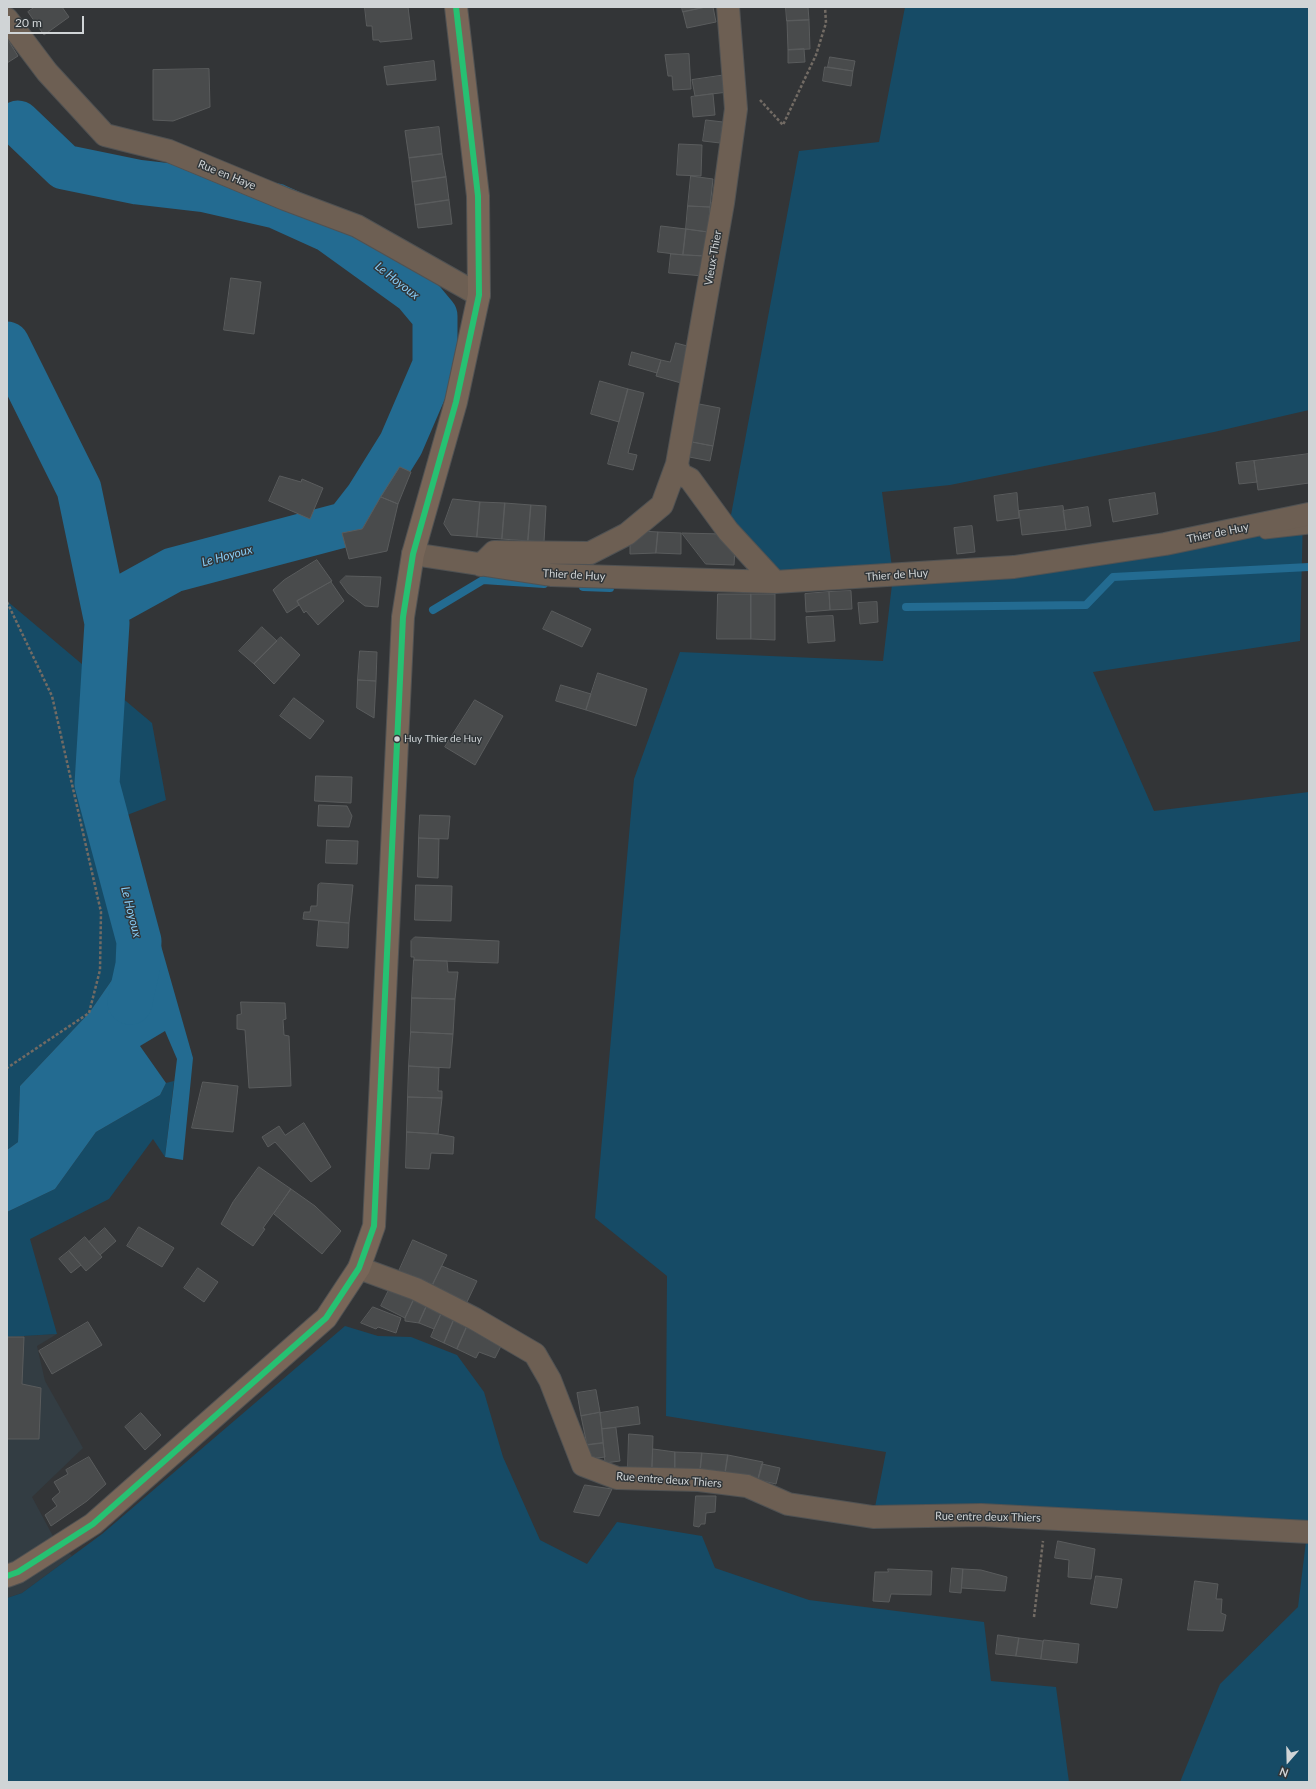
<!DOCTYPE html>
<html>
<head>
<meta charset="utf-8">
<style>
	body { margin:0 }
	#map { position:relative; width:1316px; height:1789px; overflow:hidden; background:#333537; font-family:Lato,sans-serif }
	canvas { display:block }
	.frame { position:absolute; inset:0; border:8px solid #d0d4d6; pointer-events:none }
	.north { position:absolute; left:1268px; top:1741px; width:40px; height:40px; -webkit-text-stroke:3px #313639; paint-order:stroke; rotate:200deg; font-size:11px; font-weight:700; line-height:16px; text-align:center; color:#d0d4d6 }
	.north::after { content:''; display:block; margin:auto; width:14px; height:18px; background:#d0d4d6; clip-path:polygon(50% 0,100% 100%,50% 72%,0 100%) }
	.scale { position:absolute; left:8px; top:16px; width:76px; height:18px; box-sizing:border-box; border:2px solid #d0d4d6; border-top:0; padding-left:5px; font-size:12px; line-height:14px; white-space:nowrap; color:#d0d4d6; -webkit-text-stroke:3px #313639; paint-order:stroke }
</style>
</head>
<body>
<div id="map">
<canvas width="1316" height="1789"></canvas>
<div class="frame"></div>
<div class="north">N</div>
<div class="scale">20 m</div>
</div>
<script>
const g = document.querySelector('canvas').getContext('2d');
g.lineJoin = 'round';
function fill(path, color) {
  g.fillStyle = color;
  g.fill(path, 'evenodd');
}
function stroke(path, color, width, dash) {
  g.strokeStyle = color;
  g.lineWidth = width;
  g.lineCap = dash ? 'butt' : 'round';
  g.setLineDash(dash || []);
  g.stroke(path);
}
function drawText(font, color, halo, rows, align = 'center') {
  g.font = font + ' Lato,sans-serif';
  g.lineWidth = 3;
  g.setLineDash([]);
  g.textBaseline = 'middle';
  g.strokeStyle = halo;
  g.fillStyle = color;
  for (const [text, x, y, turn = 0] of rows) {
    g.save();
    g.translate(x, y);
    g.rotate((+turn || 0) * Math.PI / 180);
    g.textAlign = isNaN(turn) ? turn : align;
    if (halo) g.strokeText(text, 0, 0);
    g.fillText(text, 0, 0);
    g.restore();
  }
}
const built = new Path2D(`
	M57 1334 37 1346 45 1381 83 1448 32 1497 54 1538 72 1556 22 1593 7 1598V1337Z`);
const green = new Path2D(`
	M905 7H1309V410L1214 432 950 485 882 492 893 575 1303 515 1300 641 1093 672 1154 811 1309 792V1782H1180L1220 1684 1298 1607 1307 1533 873 1517 886 1452 666 1416 667 1276 595 1218 634 779 680 652 883 661 893 576 775 582 728 531 799 151 879 142Z
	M7 601 152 723 166 800 122 817 139 941 89 1013 20 1086 18 1142 7 1150Z
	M174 1081 165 1157 153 1139 109 1199 30 1239 57 1334 7 1337V1212L55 1189 96 1132 160 1095 166 1083Z
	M345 1326 378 1336 411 1337 457 1355 484 1392 503 1457 540 1540 587 1564 617 1522 702 1536 715 1568 809 1600 984 1622 991 1681 1056 1687 1069 1782H7V1598L22 1593 102 1534Z`);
const water = new Path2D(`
	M158 935 193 1058 183 1160 165 1157 177 1059 165 1031 140 1046 166 1083 160 1095 96 1132 55 1189 7 1212V1150L18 1142 20 1086 89 1013 139 941Z`);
const stream = new Path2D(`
	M583 587 610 588
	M906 607 1086 605 1113 577 1309 567
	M433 610 483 580 544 584`);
const river = new Path2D(`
	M18 123 64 167 137 182 206 190 276 206 329 230 415 292 435 316V365L401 444 368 497 347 524 173 570 104 608
	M7 344 79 489 107 623 97 784 139 941 138 965 130 1002`);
const building = new Path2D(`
	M35 7H62L69 17 44 35 28 12Z
	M365 7H408L412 39 380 42 379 40H373L372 26H367Z
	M682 7H706L683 12Z
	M706 7H713L716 22 687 28 683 12Z
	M786 7H808L809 20 787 21Z
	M809 20 810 49 788 50 787 21Z
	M8 40 18 56 7 63V41Z
	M804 49 805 62 788 63V50Z
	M689 54 691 89 673 90 672 76H668L665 55Z
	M830 57 855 61 853 71 828 67Z
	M434 61 436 80 387 85 384 67Z
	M825 67 853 71 851 86 823 81Z
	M209 69 210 107 173 121 153 120V70Z
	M726 75 728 92 695 96 692 80Z
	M713 94 715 115 693 117 691 97Z
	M706 120 723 122 720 143 703 141Z
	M439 127 442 154 409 158 405 131Z
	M679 144 702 145 701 176 677 175Z
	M442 154 446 177 412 182 409 158Z
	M691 176 713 179 710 207 688 206Z
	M446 177 449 200 415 205 412 182Z
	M449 200 452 224 418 228 415 205Z
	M688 206 710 207 708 232 686 229Z
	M661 226 686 229 683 255 658 252Z
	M686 229 708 232 705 256 683 255Z
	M671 254 705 256 703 276 669 273Z
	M231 278 261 282 254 334 224 330Z
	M676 343 691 347 681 383 656 376 661 360 670 362Z
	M632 352 661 360 657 373 629 365Z
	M600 381 628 389 619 422 591 414Z
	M628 389 644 393 628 453 637 455 633 470 608 464Z
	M694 403 720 408 713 446 687 441Z
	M687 441 713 446 710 461 684 456Z
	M1309 454V483L1258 490 1254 461Z
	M1254 461 1257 482 1239 484 1236 463Z
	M400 467 411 472 398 504 381 497Z
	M280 476 301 482 302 479 323 488 310 519 269 501Z
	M1017 493 1019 518 997 521 994 496Z
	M1155 493 1158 514 1113 522 1109 500Z
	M381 497 398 504 387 551 349 559 342 533 362 529Z
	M453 499 480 502 477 537 451 535 444 524Z
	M480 502 505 503 502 539 477 537Z
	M505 503 531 505 528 541 502 539Z
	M531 505 546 506 544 542 528 541Z
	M1063 506 1066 530 1022 535 1019 511Z
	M1088 507 1091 526 1066 530 1063 511Z
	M972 526 975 552 957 554 954 528Z
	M642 531 658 532 656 553 630 554V538Z
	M658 532 681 533V554L656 553Z
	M682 533 722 534 735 549 734 565 706 564Z
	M317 560 332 581 297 601 299 605 287 613 273 590 284 580Z
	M346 576 381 577 378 607 365 606 348 593 340 582Z
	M331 582 344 601 318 625 306 611 304 613 297 601Z
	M851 591 852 609 830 610 829 592Z
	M829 592 830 610 806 612 805 594Z
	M718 594H751V639H717Z
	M751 594H775V640L751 639Z
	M877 602 878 622 860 624 858 603Z
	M552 611 591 629 582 647 543 629Z
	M833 616 835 641 808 643 806 617Z
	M262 627 277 641 254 664 239 651Z
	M281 637 300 655 274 684 254 664Z
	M360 651 377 652 376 681 358 680Z
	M598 673 647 689 636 726 586 710Z
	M358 680 376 681 374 718 357 708Z
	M561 685 591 694 586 710 556 701Z
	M294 698 324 721 310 739 280 716Z
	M475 700 503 716 475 765 445 747Z
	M316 776 352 777 351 803 315 801Z
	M319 805 347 806 352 816 349 827 318 826Z
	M420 815 450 816 448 839 419 838Z
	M419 838 439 839 438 878 418 877Z
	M327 840 358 841 357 864 326 863Z
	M321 883 353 885 349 923 303 919 304 912H310L311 906H317L318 885Z
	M416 885 452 886 451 921 415 920Z
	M319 921 349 923 348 948 317 946Z
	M415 937 499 941 498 963 414 960V957H411V941Z
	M414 960 447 961 448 972H458L455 999 412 998Z
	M412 998 455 999 453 1034 411 1032Z
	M241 1002 285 1003 286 1019 283 1020 284 1035 289 1036 291 1086 249 1088 245 1030 237 1029V1015L241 1014Z
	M411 1032 453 1034 450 1068 409 1066Z
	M409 1066 439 1068 438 1091H442V1098L408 1097Z
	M203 1082 238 1086 233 1132 192 1128Z
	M408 1097 442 1098 438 1134 407 1132Z
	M304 1123 331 1167 311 1182 275 1142 268 1147 262 1137 279 1126 285 1135Z
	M407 1132 438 1134 454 1137 453 1154 431 1153 429 1169 406 1168Z
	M259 1167 291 1189 263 1228 265 1229 253 1246 221 1224 233 1202Z
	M291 1189 315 1206 341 1231 322 1254 274 1214Z
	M139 1227 174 1248 162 1267 127 1246Z
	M105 1228 116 1241 100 1255 89 1242Z
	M85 1237 102 1257 86 1271 69 1251Z
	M413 1240 447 1255 432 1286 399 1271Z
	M69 1251 81 1265 71 1273 59 1259Z
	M442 1266 477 1281 467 1302 432 1286Z
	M198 1268 218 1282 204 1302 184 1288Z
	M390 1288 414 1299 405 1318 381 1306Z
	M414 1299 427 1305 419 1323 405 1321V1318Z
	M427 1305 442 1312 434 1329 419 1323Z
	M373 1307 401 1318 396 1333 378 1327 376 1329 361 1323Z
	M442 1312 455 1317 444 1343 431 1337Z
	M455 1317 468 1324 457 1349 444 1343Z
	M88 1322 102 1345 52 1374 39 1351Z
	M468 1324 504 1340 495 1358 479 1352 476 1358 457 1349Z
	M7 1337H24L22 1384 41 1388 39 1439H7Z
	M596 1390 600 1412 581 1416 577 1393Z
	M638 1407 640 1424 602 1429 600 1413Z
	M141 1413 161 1435 145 1450 125 1427Z
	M600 1413 603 1443 587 1445 581 1416Z
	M616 1428 620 1461 605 1463 602 1429Z
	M629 1434 653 1436 652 1471 628 1469Z
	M603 1443 605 1457 589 1459 587 1445Z
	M653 1449 675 1452V1472L652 1471Z
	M675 1452 702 1453 700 1473 675 1472Z
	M702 1453 728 1455 725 1474 700 1473Z
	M728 1455 763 1462 758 1480 725 1474Z
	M89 1457 106 1484 87 1501 51 1526 45 1515 57 1506 52 1499 60 1492 54 1482 68 1474 66 1470Z
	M762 1464 780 1468 776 1484 758 1480Z
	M585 1485 612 1489 599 1516 574 1512Z
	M696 1496H716L715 1512 706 1513 705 1524H701L699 1527 694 1526Z
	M1058 1541 1095 1549 1091 1579 1068 1577 1069 1560 1055 1558Z
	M952 1568 963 1569 961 1593 950 1592Z
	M888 1569 932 1571 931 1595 891 1594 889 1602 873 1601 875 1572H888Z
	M963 1569 981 1570 1007 1577 1005 1591 962 1588Z
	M1096 1576 1122 1579 1117 1608 1091 1604Z
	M1195 1581 1218 1584 1216 1599H1222L1221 1613 1226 1615 1223 1631 1188 1630Z
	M998 1635 1019 1638 1016 1656 996 1654Z
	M1019 1638 1043 1641 1041 1659 1016 1656Z
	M1044 1640 1079 1644 1077 1663 1041 1659Z`);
const path = new Path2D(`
	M760 100 783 125 816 55 826 23 825 7
	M7 602 52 696 101 912 100 970 89 1013 7 1068
	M1034 1617 1043 1541`);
const lane = new Path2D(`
	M1265 533 1309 528`);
const street = new Path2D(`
	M7 19 47 72 105 135 169 151 285 199 357 226 479 295
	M677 464 680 474 690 479 728 531 775 582
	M413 554 551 575 775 582 1014 567 1165 544 1309 514
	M481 565 494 552 590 553 627 534 662 505 677 464 723 203 736 109 728 7
	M359 1268 416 1289 475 1319 535 1354 550 1380 583 1465 617 1478 699 1480 747 1486 788 1504 873 1517 981 1515 1309 1532`);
const secondary = new Path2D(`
	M7 1576 18 1572 93 1524 326 1318 359 1268 374 1226 403 617 413 554 456 402 479 295 478 196 456 7`);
const bus1 = new Path2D(`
	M7 1576 18 1572 93 1524 326 1318 359 1268 374 1226 403 617 413 554 456 402 479 295 478 196 456 7`);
const markers = [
	[397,739,3.5,"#d0d4d6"]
];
const busNames = [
	["Huy Thier de Huy",404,739]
];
const streetNames = [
	["Rue en Haye",227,175,22],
	["Vieux-Thier",713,258,-80],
	["Thier de Huy",1218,533,-12],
	["Thier de Huy",574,575,3],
	["Thier de Huy",897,575,-4],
	["Rue entre deux Thiers",669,1480,4],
	["Rue entre deux Thiers",988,1517,1]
];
const waterNames = [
	["Le Hoyoux",397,281,38],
	["Le Hoyoux",227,556,-15],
	["Le Hoyoux",131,912,76]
];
fill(built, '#333d43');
fill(green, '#164b66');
fill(water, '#236b91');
stroke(stream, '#236b91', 8);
stroke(river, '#236b91', 45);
fill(building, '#494b4c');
stroke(building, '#5a5c5d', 1);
stroke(lane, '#505253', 13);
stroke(street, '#505253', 24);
stroke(secondary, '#505253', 24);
stroke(path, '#726b64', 2.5, [3, 2]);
stroke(lane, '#6d5f53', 11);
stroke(street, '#6d5f53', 22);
stroke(secondary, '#786658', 22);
stroke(bus1, '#26c172', 6);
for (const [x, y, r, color] of markers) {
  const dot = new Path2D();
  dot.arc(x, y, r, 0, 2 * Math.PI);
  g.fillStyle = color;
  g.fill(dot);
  stroke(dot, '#313639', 1.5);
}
drawText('10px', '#d0d4d6', '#313639', busNames, 'left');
drawText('11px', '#d0d4d6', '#313639', streetNames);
drawText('italic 12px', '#86cbf5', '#313639', waterNames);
</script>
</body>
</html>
